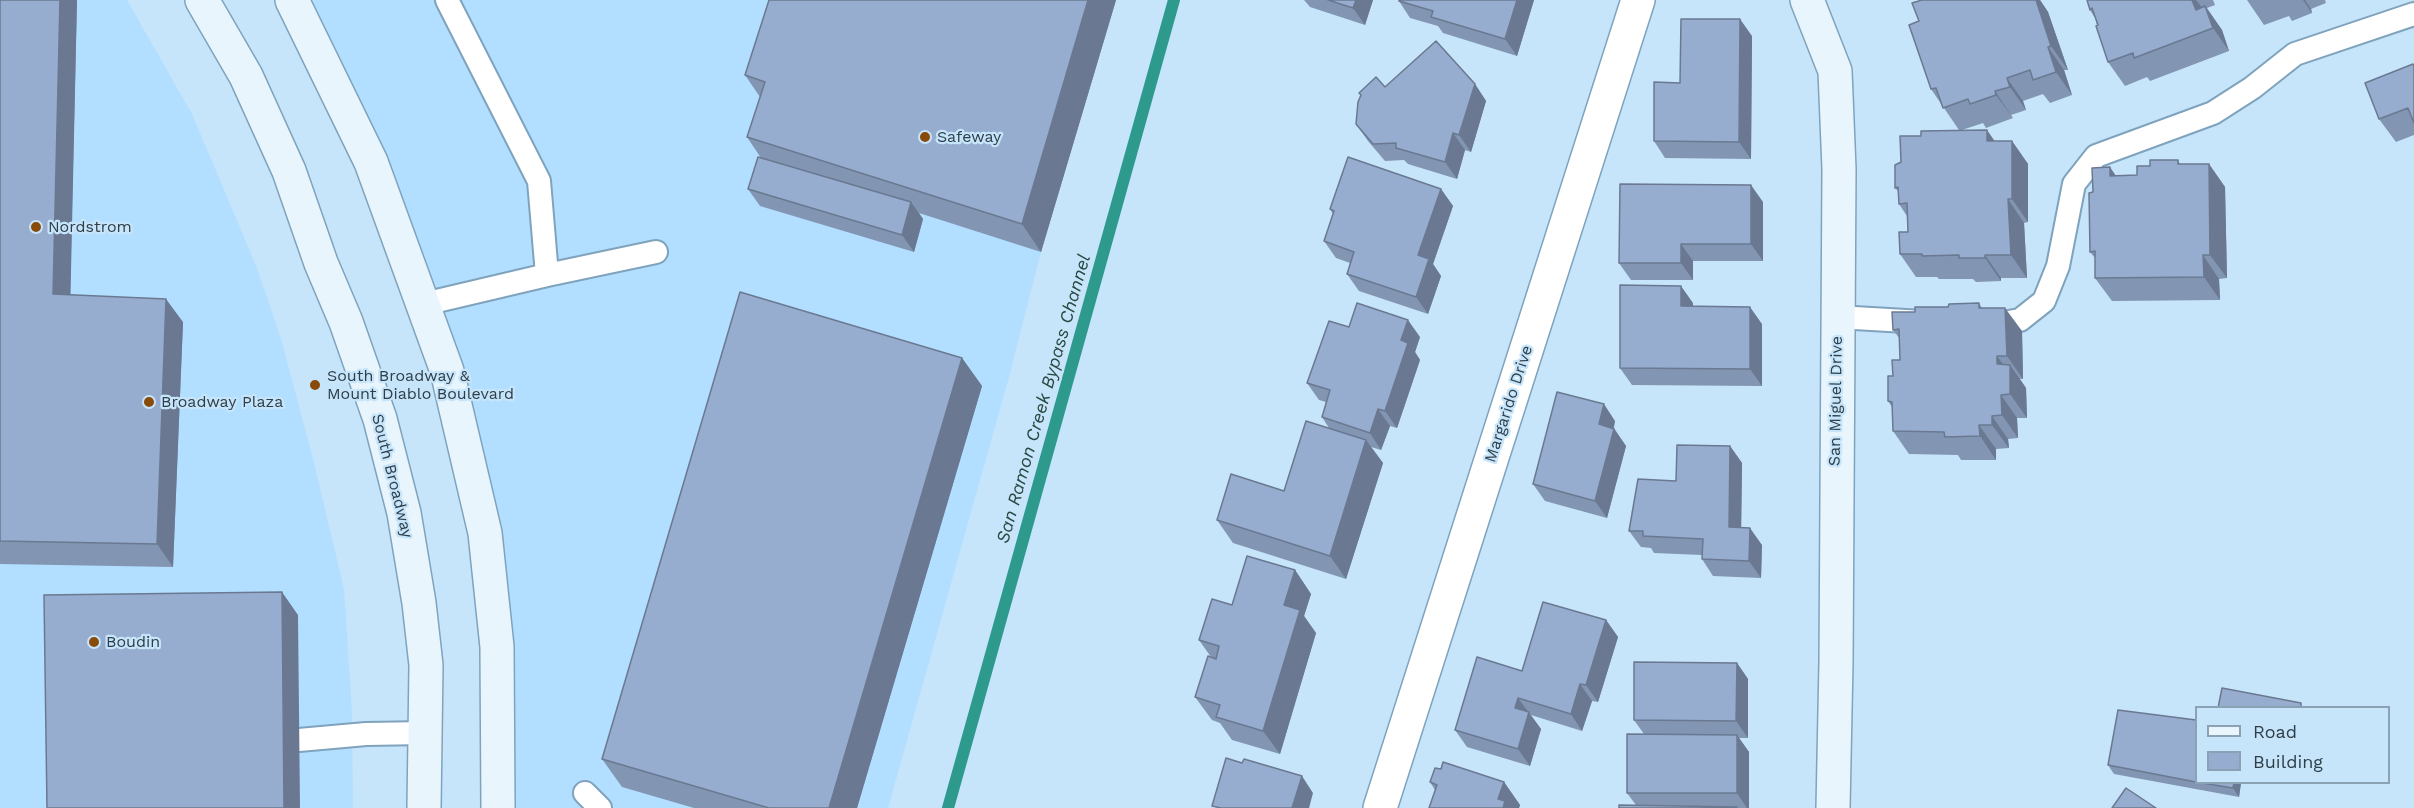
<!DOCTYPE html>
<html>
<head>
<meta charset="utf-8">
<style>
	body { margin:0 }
	#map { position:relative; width:2414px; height:808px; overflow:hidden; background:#c6e5fa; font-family:"Work Sans",sans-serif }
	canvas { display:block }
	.legend { position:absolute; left:2195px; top:706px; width:195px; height:78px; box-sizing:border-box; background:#c6e5fa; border:2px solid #8aa2b3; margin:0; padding:8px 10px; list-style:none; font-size:18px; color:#2f3e48 }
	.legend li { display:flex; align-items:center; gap:12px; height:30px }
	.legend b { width:30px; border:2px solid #8aa2b3 }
</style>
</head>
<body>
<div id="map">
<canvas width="2414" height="808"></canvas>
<ul class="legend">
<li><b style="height:8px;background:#e9f5fd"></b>Road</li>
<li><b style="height:16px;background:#97adcf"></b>Building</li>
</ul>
</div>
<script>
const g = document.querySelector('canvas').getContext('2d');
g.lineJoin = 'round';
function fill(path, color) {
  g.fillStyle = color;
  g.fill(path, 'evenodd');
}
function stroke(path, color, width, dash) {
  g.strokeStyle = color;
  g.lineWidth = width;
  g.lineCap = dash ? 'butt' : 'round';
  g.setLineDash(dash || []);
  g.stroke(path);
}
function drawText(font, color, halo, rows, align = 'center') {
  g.font = font + ' "Work Sans",sans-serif';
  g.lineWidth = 4.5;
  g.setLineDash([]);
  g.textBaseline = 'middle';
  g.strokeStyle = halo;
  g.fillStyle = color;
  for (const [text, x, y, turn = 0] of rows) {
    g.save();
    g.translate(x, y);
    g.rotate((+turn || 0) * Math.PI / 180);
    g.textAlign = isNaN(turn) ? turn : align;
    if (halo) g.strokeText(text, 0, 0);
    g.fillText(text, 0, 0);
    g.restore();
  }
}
const built = new Path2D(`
	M0 0H127L192 114 257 268 282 342 314 463 344 589 352 712 353 808H0Z
	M293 0H1116L1041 252 1009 377 888 808H498L505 730 447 371Z`);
const stream = new Path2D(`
	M948 808 1174 0`);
const lane = new Path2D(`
	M447 0 539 181 547 275
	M424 304 547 275 656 252
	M1837 317 1923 322
	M1985 326 2020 320 2044 301 2058 266 2074 184 2096 156 2213 113 2252 88 2295 54 2414 14
	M299 740 366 734 426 733
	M585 793 600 808`);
const street = new Path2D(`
	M1380 808 1638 0`);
const secondary = new Path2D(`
	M202 0 246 76 289 171 321 263 346 322 380 419 404 513 419 603 426 665 424 808
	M292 0 371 162 447 371 485 533 497 647 498 808
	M1807 0 1835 71 1839 169 1836 662 1833 808`);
const wall = new Path2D(`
	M0 0H77L70 294 183 322 173 567 0 564Z
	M1116 0 1041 252 919 213 923 219 914 252 760 206 748 189 761 158 747 137 760 97 745 75Z
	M1304 0H1373L1365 25 1310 7Z
	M1534 0 1517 56 1443 33 1438 26 1410 18 1399 1Z
	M1922 0H2040L2048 12 2068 70H2064L2072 95 2050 103 2043 94 2023 101 2026 110 2011 115 2013 118 1986 128 1983 123 1962 130 1994 141H2012L2028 164V222L2024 223 2027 278H2001V281L1976 282 1973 279H1939L1937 277H1916L1900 254 1908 232 1907 216 1899 204V192L1895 188 1901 162 1921 136 1959 130 1931 89Z
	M2087 0H2213L2215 5 2207 8 2222 30 2229 51 2150 81 2147 77 2125 86 2108 62 2095 18 2090 10Z
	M2247 0H2325L2326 3 2311 9 2312 13 2292 21 2289 16 2264 25Z
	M1752 36 1751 159 1665 158 1654 141 1680 83Z
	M2414 65V135L2396 142 2379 119Z
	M1475 84 1486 101 1471 152 1465 150 1457 179 1408 164 1404 160 1385 161 1368 141 1356 124 1361 96 1359 93 1385 87Z
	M2178 160 2180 164H2209L2225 187 2227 278 2219 279 2220 300 2112 301 2095 278V258L2090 252 2093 192 2116 176 2137 175 2150 166Z
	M1441 189 1453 206 1433 264 1441 276 1428 314 1359 291 1347 274 1350 263 1336 258 1324 241 1333 214 1330 209Z
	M1763 202V261H1693V280H1631L1619 263Z
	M1693 303V306L1762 324V386L1632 385 1620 368Z
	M1979 303 1982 308 2022 331 2023 379H2020L2026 388 2027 418H2017L2018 438 2008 439 2009 448 1996 449V460H1961L1958 455 1909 454 1893 431 1892 407 1888 401 1893 376 1900 360V339L1893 330 1915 312Z
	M1349 327 1420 337 1415 352 1420 360 1397 428 1390 426 1381 450 1371 447 1383 463 1346 579 1233 543 1217 520 1284 491 1329 428 1322 417 1326 402 1319 400 1307 383Z
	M962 358 982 386 857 808H694L622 787 602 759Z
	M1615 421 1614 428 1626 446 1607 518 1545 501 1533 484Z
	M1730 446 1742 463 1741 527 1762 545 1761 578 1713 576 1702 559V555L1654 553 1651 548 1641 547 1629 531 1676 481Z
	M1295 570 1311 594 1304 616 1316 633 1280 754 1232 740 1220 723 1212 720 1195 697 1211 657 1199 640 1232 605Z
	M1606 620 1618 637 1598 702 1592 701 1582 731 1531 715 1541 729 1530 766 1467 747 1455 730Z
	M1737 663 1748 679V738H1739L1749 752V808H1619L1636 805 1627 793 1644 734 1634 720Z
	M2196 720V783H2241L2239 797 2114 774 2108 765Z
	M1430 782H1504L1520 805 1519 808H1429L1435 790Z`);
const shadedWall = new Path2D(`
	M60 0H77L70 317 53 294Z
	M1088 0H1116L1041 252 1022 224Z
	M1356 0H1373L1365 25 1353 8Z
	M1517 0H1534L1517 56 1505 39Z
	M2034 0H2040L2048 12 2068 70 2051 46Z
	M2192 0H2196L2203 9 2196 10Z
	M2303 0H2305L2311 9 2312 13Z
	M2205 6 2222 30 2229 51 2213 28Z
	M1740 19 1752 36 1751 159 1739 142Z
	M2048 47 2064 70 2072 95 2056 72Z
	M2007 78 2023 101 2026 110 2010 87Z
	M1475 84 1486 101 1471 152 1459 135Z
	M1995 91 2013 118 1996 95Z
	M1987 130 2003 153 1987 141Z
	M1453 133 1465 150 1457 179 1445 162Z
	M2012 141 2028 164V222L2012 199Z
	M2209 164 2225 187 2227 278 2210 255Z
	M2110 167 2126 191 2110 176Z
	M1751 185 1763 202V261L1751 244Z
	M1441 189 1453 206 1433 264 1441 276 1428 314 1416 297 1418 255Z
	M2008 199 2024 223 2027 278 2011 255Z
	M911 202 923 219 914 252 902 235Z
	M1681 244 1693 261V280L1681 263Z
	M1985 255 2001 278V281L1985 258Z
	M2203 255 2219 279 2220 300 2204 277Z
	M1681 286 1693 303V323L1681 306Z
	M166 299 183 322 173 567 157 544Z
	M1750 307 1762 324V386L1750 369Z
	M2005 308 2022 331 2023 379 2007 356Z
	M1408 320 1420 337 1415 352 1420 360 1397 428 1385 411 1401 340Z
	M1997 356 2010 374V365L2026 388 2027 418 2010 394 1997 364Z
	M962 358 982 386 857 808H829Z
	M2001 395 2017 418 2018 438 2002 415Z
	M1604 404 1615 421 1610 441 1599 424Z
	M1378 409 1390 426 1381 450 1370 433Z
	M1992 416 2008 439 2009 448 1992 425Z
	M1979 425 1996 449V460L1980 436Z
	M1614 429 1626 446 1607 518 1595 501Z
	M1366 440 1383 463 1346 579 1330 556Z
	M1730 446 1742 463 1741 544 1729 527Z
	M1750 528 1762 545 1761 578 1749 561Z
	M1295 570 1311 594 1304 616 1316 633 1280 754 1263 731 1284 605Z
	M282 592 298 615 300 808H284Z
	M1606 620 1618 637 1598 702 1586 685Z
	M1737 663 1748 679V738L1736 721Z
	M1580 684 1592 701 1582 731 1571 714Z
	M1518 698 1541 729 1530 766 1518 749 1515 708Z
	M1737 735 1749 752V808H1747L1737 793Z
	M1302 776 1313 793 1309 808H1292Z
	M1504 782 1520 805 1519 808H1503L1498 799Z
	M2234 783H2241L2239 797 2233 788Z`);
const building = new Path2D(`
	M0 0H60L53 294 166 299 157 544 0 541Z
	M769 0H1088L1022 224 747 137 765 82 745 75Z
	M1328 0H1356L1353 8Z
	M1399 0H1517L1505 39 1431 17 1433 11 1399 1Z
	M1922 0H2036L2051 46 2048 47 2056 72 2033 80 2030 70 2007 78 2010 87 1995 91 1996 95 1970 104 1968 99 1943 108 1936 88 1931 89 1909 25 1919 21 1912 3Z
	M2087 0H2192L2196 10 2205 6 2213 28 2134 58 2133 53 2108 62 2096 26 2098 25 2092 8 2090 10Z
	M1681 19H1740L1739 142 1654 141V82L1680 83Z
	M1436 41 1475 84 1459 135 1453 133 1445 162 1396 148V143L1373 144 1356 124 1358 102 1361 95 1359 93 1376 77 1385 87Z
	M2413 64 2414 66V123L2408 108 2379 119 2365 83Z
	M1987 130V141H2012V199H2008L2011 255H1985V258H1959V255L1922 256V254H1900L1899 232H1908L1907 203 1899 204 1898 187 1895 188V165L1901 162 1900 136H1921V131Z
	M758 157 911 202 902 235 748 189Z
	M1348 157 1441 189 1418 255 1429 259 1416 297 1347 274 1354 252 1324 241 1334 211 1330 209Z
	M2150 160H2178V164H2209L2210 255H2203L2204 277 2095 278V251L2090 252 2089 193 2093 192 2092 168 2110 167V176L2137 175V166H2150Z
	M1620 184 1751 185V244H1681V263H1619Z
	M1620 285 1681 286V306L1750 307V369L1620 368Z
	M740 292 962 358 829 808H769L602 759Z
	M1357 303 1408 320 1401 340 1408 343 1385 411 1378 409 1370 433 1322 417 1330 390 1307 383 1329 321 1349 327Z
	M1979 303V308H2005L2007 356H1997V364L2010 365V394L2001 395 2002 415 1992 416V425H1979L1980 436 1945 437 1944 432 1893 431 1892 402 1888 401V376H1893L1892 360H1900L1899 329 1893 330 1892 312H1915V307H1948L1949 304Z
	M1557 392 1604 404 1599 424 1614 429 1595 501 1533 484Z
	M1306 421 1366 440 1330 556 1217 520 1231 474 1284 491Z
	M1677 445 1730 446 1729 527 1750 528 1749 561 1702 559 1703 539 1643 536V531H1629L1638 479 1676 481Z
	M1247 556 1295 570 1284 605 1300 610 1263 731 1216 717 1220 705 1195 697 1208 656 1216 659 1219 646 1199 640 1212 599 1232 605Z
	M282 592 284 808H47L44 595Z
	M1543 602 1606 620 1586 685 1580 684 1571 714 1518 698 1515 708 1529 712 1518 749 1455 730 1477 657 1522 671Z
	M1634 662 1737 663 1736 721 1634 720Z
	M2222 688 2301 703V708H2218Z
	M2118 710 2196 720V782L2108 765Z
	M1627 734 1737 735V793H1627Z
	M1226 758 1242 763 1244 759 1302 776 1292 808H1221L1212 806Z
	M1443 762 1504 782 1498 799 1505 801 1503 808H1429L1437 785 1430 782 1435 768 1441 769Z
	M2202 783H2234L2233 788Z
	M2126 788 2156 808H2112Z
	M1619 805 1737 807V808H1619Z`);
const markers = [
	[925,137,6,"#884b09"],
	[36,227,6,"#884b09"],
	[315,385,6,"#884b09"],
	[149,402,6,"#884b09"],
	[94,642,6,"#884b09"]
];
const poiNames = [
	["Safeway",937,137],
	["Nordstrom",48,227],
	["South Broadway &",327,376],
	["Mount Diablo Boulevard",327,394],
	["Broadway Plaza",161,402],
	["Boudin",106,642]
];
const streetNames = [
	["San Miguel Drive",1836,401,-89],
	["Margarido Drive",1509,404,-72],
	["South Broadway",392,476,76]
];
const waterNames = [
	["San Ramon Creek Bypass Channel",1044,399,-74]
];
fill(built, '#b2dfff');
stroke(stream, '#2e9a8d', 12);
stroke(lane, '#7fa3bd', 26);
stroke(street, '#7fa3bd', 36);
stroke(secondary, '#7fa3bd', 36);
stroke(lane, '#fff', 22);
stroke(street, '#fff', 33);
stroke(secondary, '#e9f5fd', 33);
fill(wall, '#8295b2');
fill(shadedWall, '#6a7991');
fill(building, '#97adcf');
stroke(building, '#6a7991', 1.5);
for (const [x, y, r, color] of markers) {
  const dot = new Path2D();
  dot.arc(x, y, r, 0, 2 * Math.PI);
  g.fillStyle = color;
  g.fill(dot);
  stroke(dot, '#c6e5fa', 2);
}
drawText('16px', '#2f3e48', '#c6e5fa', poiNames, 'left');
drawText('16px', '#2f3e48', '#c6e5fa', streetNames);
drawText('italic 18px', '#2a4842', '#c6e5fa', waterNames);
</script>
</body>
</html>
